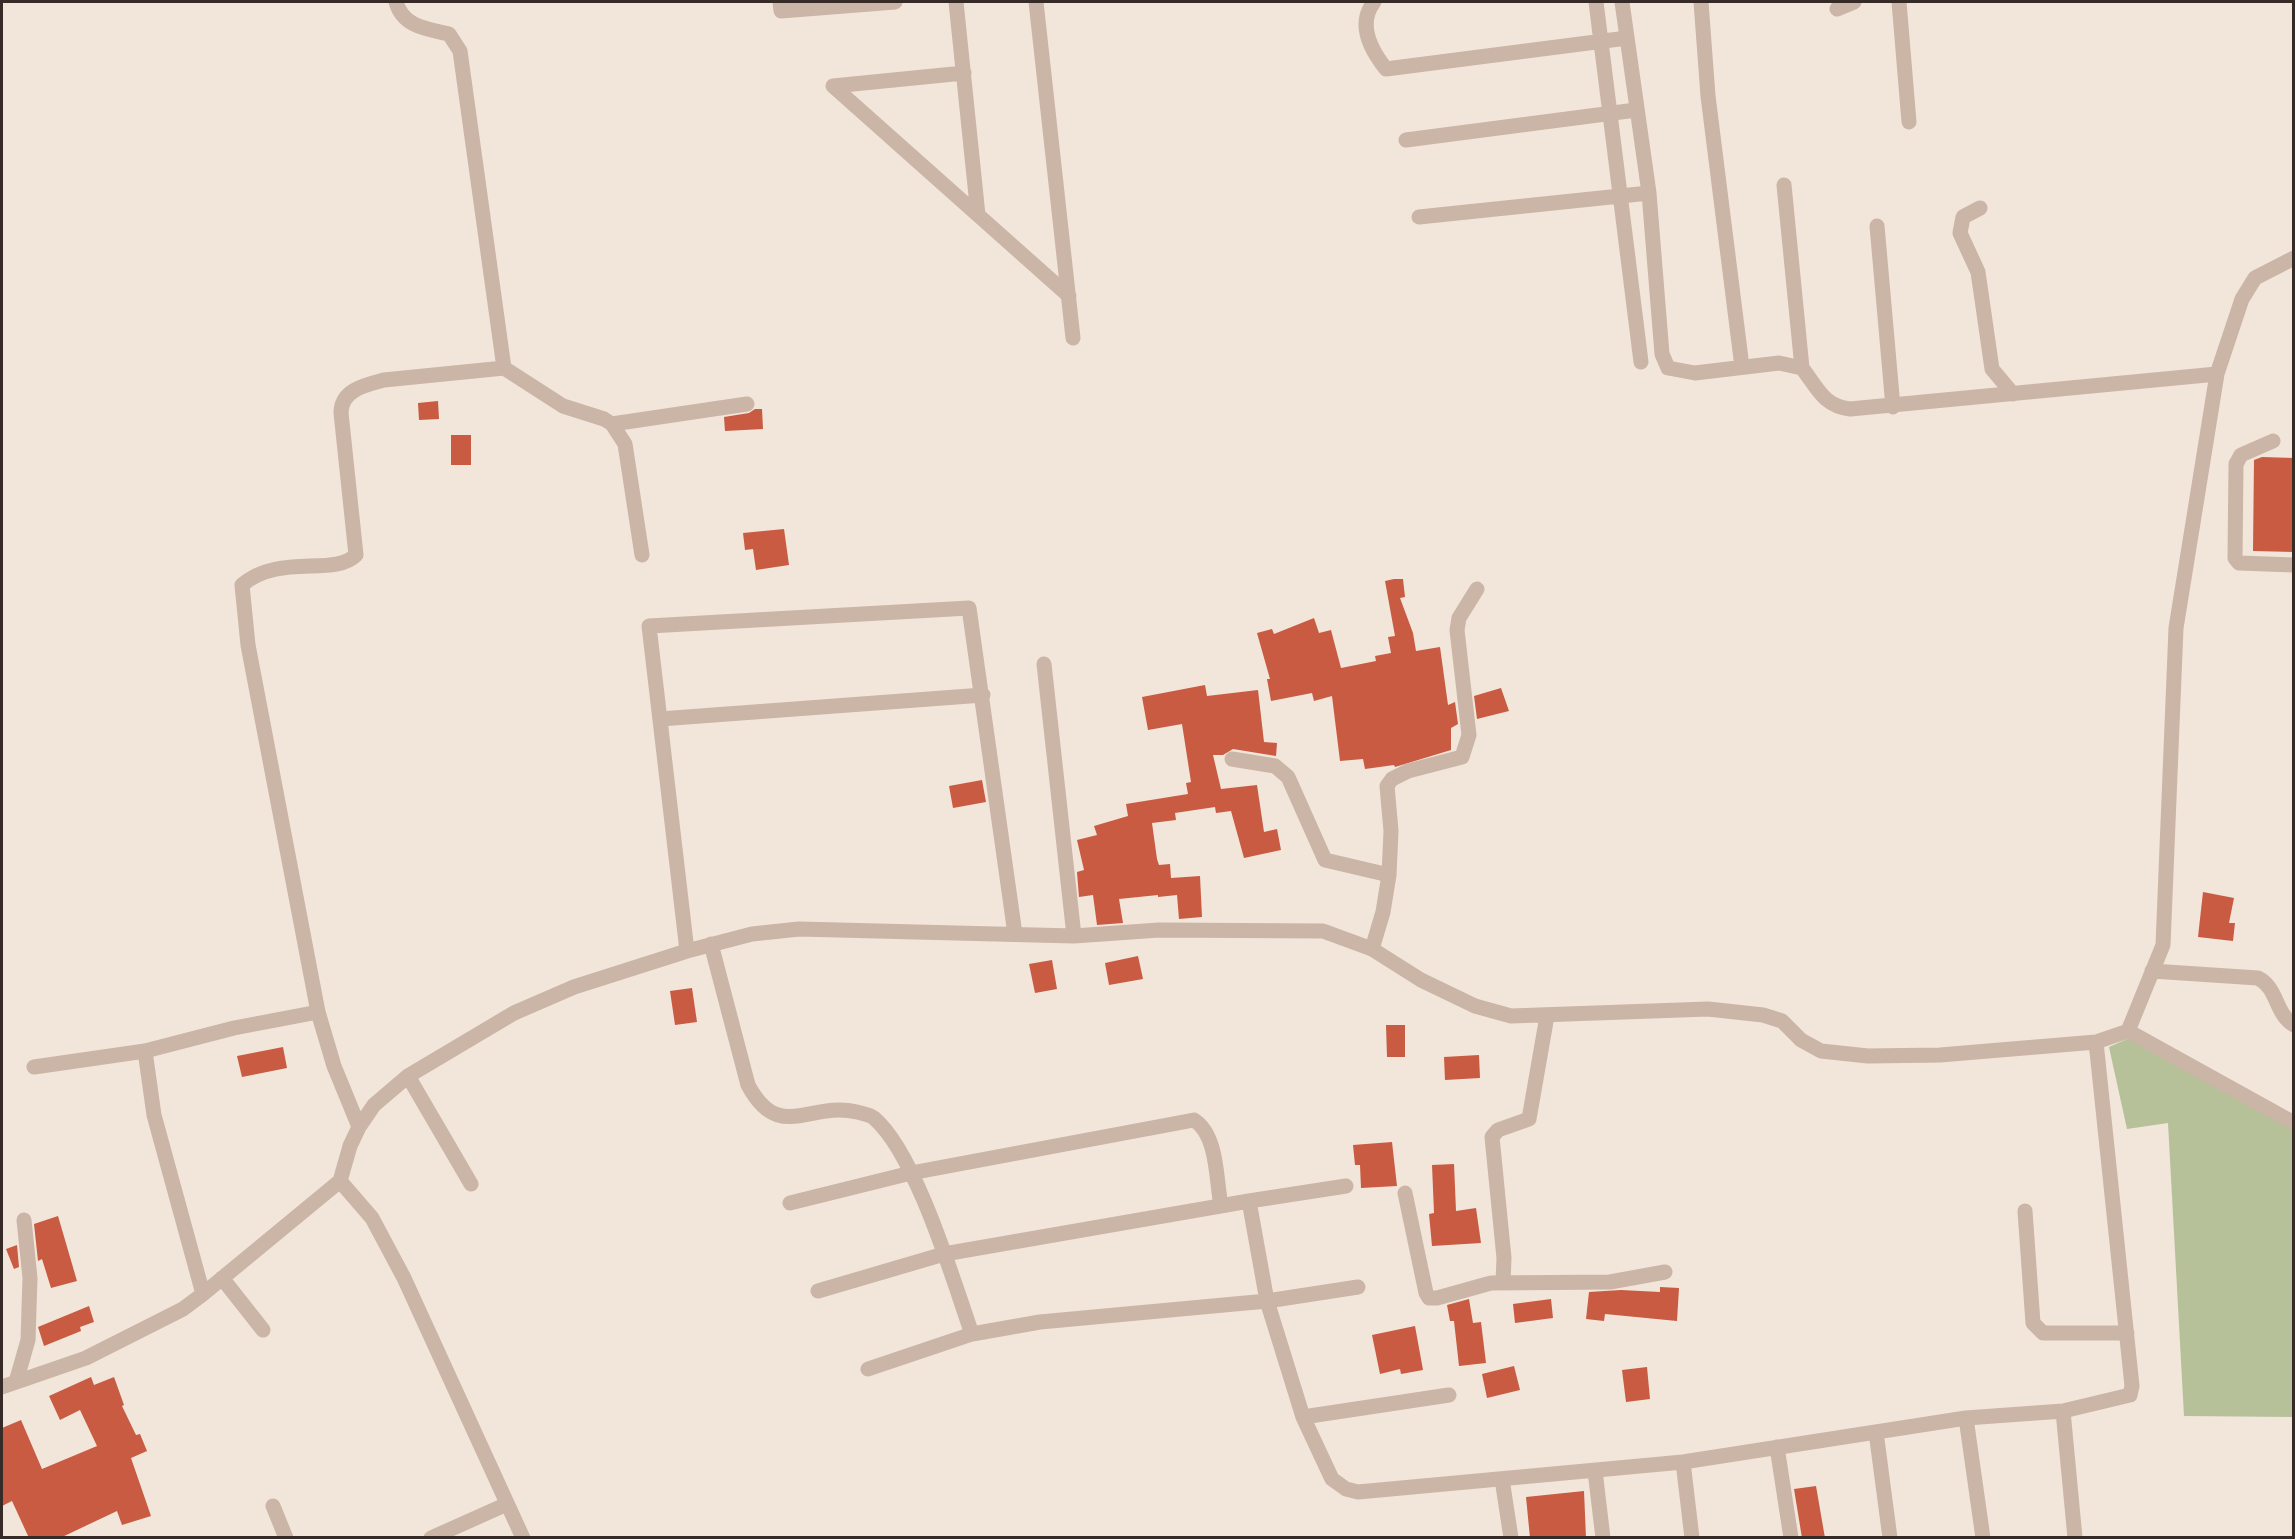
<!DOCTYPE html>
<html>
<head>
<meta charset="utf-8">
<style>
	body { margin:0 }
	#map { position:relative; width:2295px; height:1539px; overflow:hidden; background:#f2e5da; font-family:Ubuntu,sans-serif }
	canvas { display:block }
	.frame { position:absolute; inset:0; border:3px solid #362b27; pointer-events:none }
</style>
</head>
<body>
<div id="map">
<canvas width="2295" height="1539"></canvas>
<div class="frame"></div>
</div>
<script>
const g = document.querySelector('canvas').getContext('2d');
g.lineJoin = 'round';
function fill(path, color) {
  g.fillStyle = color;
  g.fill(path, 'evenodd');
}
function stroke(path, color, width, dash) {
  g.strokeStyle = color;
  g.lineWidth = width;
  g.lineCap = dash ? 'butt' : 'round';
  g.setLineDash(dash || []);
  g.stroke(path);
}
const green = new Path2D(`
	M2141 1033 2293 1118V1417L2184 1416 2168 1123 2127 1129 2109 1047Z`);
const building = new Path2D(`
	M438 401 439 419 419 420 418 403Z
	M755 409H762L763 429 725 431 724 417 749 413Z
	M451 435H471V465H451Z
	M2262 457 2294 458V552L2253 551 2254 460Z
	M784 529 789 565 756 570 753 549 745 550 743 533Z
	M1394 579H1403L1405 597 1400 598 1413 633 1416 651 1440 647 1448 705 1455 702 1458 724 1451 728V750L1395 767 1394 765 1365 769 1363 759 1340 761 1332 696 1314 701 1312 693 1271 701 1267 679H1270L1257 633 1272 629 1274 634 1314 618 1319 633 1331 630 1341 668 1376 661 1375 656 1391 653 1388 637 1395 636 1385 581Z
	M1205 685 1207 696 1258 690 1264 742 1277 743 1276 756 1233 749 1223 755H1213L1221 789 1257 785 1264 832 1277 829 1281 850 1244 858 1231 811 1216 813 1215 807 1175 813 1176 820 1152 823 1157 859 1159 865 1170 864 1171 878 1200 876 1202 917 1179 919 1177 895 1158 897V895L1119 899 1123 923 1097 925 1093 895 1079 897 1077 872 1084 870 1077 840 1097 835 1094 826 1128 816 1126 804 1188 794 1186 783 1191 782 1182 724 1148 730 1142 697Z
	M1501 688 1509 711 1477 719 1474 696Z
	M982 780 986 802 953 808 949 786Z
	M2203 892 2234 898 2229 923H2235L2233 941 2198 937Z
	M1138 956 1143 979 1109 985 1105 963Z
	M1052 960 1057 989 1035 993 1029 964Z
	M692 988 697 1022 675 1025 670 991Z
	M1386 1025H1405V1057H1387Z
	M283 1047 287 1068 242 1077 237 1056Z
	M1479 1055 1480 1078 1445 1080 1444 1057Z
	M1392 1142 1397 1186 1361 1188 1360 1165H1355L1353 1145Z
	M1454 1164 1456 1211 1476 1208 1481 1243 1432 1246 1429 1214 1434 1213 1432 1165Z
	M58 1216 77 1281 51 1288 42 1259 38 1261 34 1224Z
	M17 1245 19 1267 14 1269 6 1249Z
	M1660 1287 1679 1288 1677 1321 1605 1314 1604 1321 1586 1319 1589 1292 1621 1290 1660 1292Z
	M1469 1299 1473 1323 1481 1322 1486 1363 1459 1366 1454 1321H1450L1447 1305Z
	M1551 1299 1553 1318 1515 1323 1513 1304Z
	M89 1306 94 1322 80 1327 81 1331 44 1346 38 1327Z
	M1415 1326 1423 1370 1401 1374 1400 1369 1380 1374 1372 1335Z
	M1514 1366 1520 1390 1487 1398 1482 1374Z
	M1647 1367 1650 1399 1626 1402 1622 1370Z
	M91 1377 94 1385 114 1377 124 1405 122 1406 136 1435 140 1434 147 1451 131 1458 151 1516 122 1525 117 1511 60 1538H29L12 1501 2 1506V1428L21 1420 42 1469 97 1446 80 1410 60 1420 49 1396Z
	M1816 1486 1825 1538H1802L1794 1489Z
	M1584 1491 1586 1538H1530L1526 1497Z`);
const street = new Path2D(`
	M396 2C403 27 427 29 449 34L460 51 504 368
	M780 2 781 11 895 2
	M956 2 978 215
	M1036 2 1073 338
	M1374 2C1357 24 1370 49 1386 69L1627 38
	M1596 2 1641 362
	M1622 2 1649 193 1662 354 1668 368 1695 373 1779 363 1802 368C1817 387 1823 406 1850 409L2217 374
	M1701 2 1708 96 1742 367
	M1899 2 1909 122
	M1837 9 1854 2
	M964 73 833 86 1069 296
	M1406 140 1636 110
	M1784 185 1802 368
	M1980 208 1963 217 1960 233 1978 272 1992 369 2013 394
	M1419 217 1649 193
	M1877 226 1893 407
	M612 424 747 404
	M2273 441 2241 455 2236 464 2235 558 2239 563 2294 565
	M1044 664 1074 936
	M660 719 983 695
	M1232 759 1275 766 1288 777 1325 860 1389 875 1383 912 1372 949
	M1389 875 1391 831 1387 786 1392 779 1408 771 1462 757 1469 735 1457 630 1459 618 1477 589
	M711 944 748 1085C779 1143 809 1101 857 1112 863 1114 869 1114 874 1118 916 1154 953 1280 972 1334
	M687 951 649 626 969 608 1015 934
	M2152 971 2258 978C2278 988 2275 1014 2294 1025
	M2128 1031 2294 1123
	M145 1051 154 1115 203 1294
	M34 1067 145 1051 234 1028 318 1012
	M408 1076 471 1184
	M359 1127 334 1066 318 1012 248 645 242 585C279 553 334 577 356 555L341 413C341 390 365 385 384 380L504 368 563 406 604 419 612 424 625 444 642 555
	M340 1181 372 1218 404 1278 523 1538
	M1405 1193 1426 1293 1429 1298H1437L1491 1283 1610 1282 1665 1272
	M1249 1201 1346 1186
	M790 1203 911 1173 1194 1120C1218 1135 1216 1180 1221 1206
	M2025 1211 2033 1323 2043 1333H2127
	M222 1278 263 1330
	M1503 1282 1504 1258 1492 1137 1498 1130 1529 1119 1547 1016
	M818 1291 944 1254 1249 1201 1267 1301 1303 1417 1332 1479 1346 1489 1358 1492 1683 1462 1966 1418 2063 1411 2130 1395 2132 1386 2096 1042
	M868 1369 972 1334 1040 1322 1267 1301 1358 1287
	M16 1382 28 1340 30 1278 24 1220
	M2 1387 86 1358 183 1309 203 1294 340 1181 350 1146 359 1127 374 1105 408 1076 514 1013 574 987 687 951 752 934 799 929 1074 936 1159 930 1323 931 1372 949 1421 980 1475 1006 1511 1016 1708 1009 1763 1015 1782 1021 1801 1040 1821 1051 1868 1056 1940 1055 2096 1042 2128 1031 2163 945 2176 628 2217 374 2242 299 2255 278 2294 258
	M2063 1411 2075 1538
	M1303 1417 1449 1395
	M1966 1418 1983 1538
	M1876 1432 1890 1538
	M1777 1447 1791 1538
	M1683 1462 1692 1538
	M1595 1471 1603 1538
	M1502 1479 1511 1538
	M273 1506 286 1538
	M431 1538 507 1504`);
fill(green, '#b6c19a');
fill(building, '#c85b42');
stroke(street, '#cab5a6', 15);
</script>
</body>
</html>
